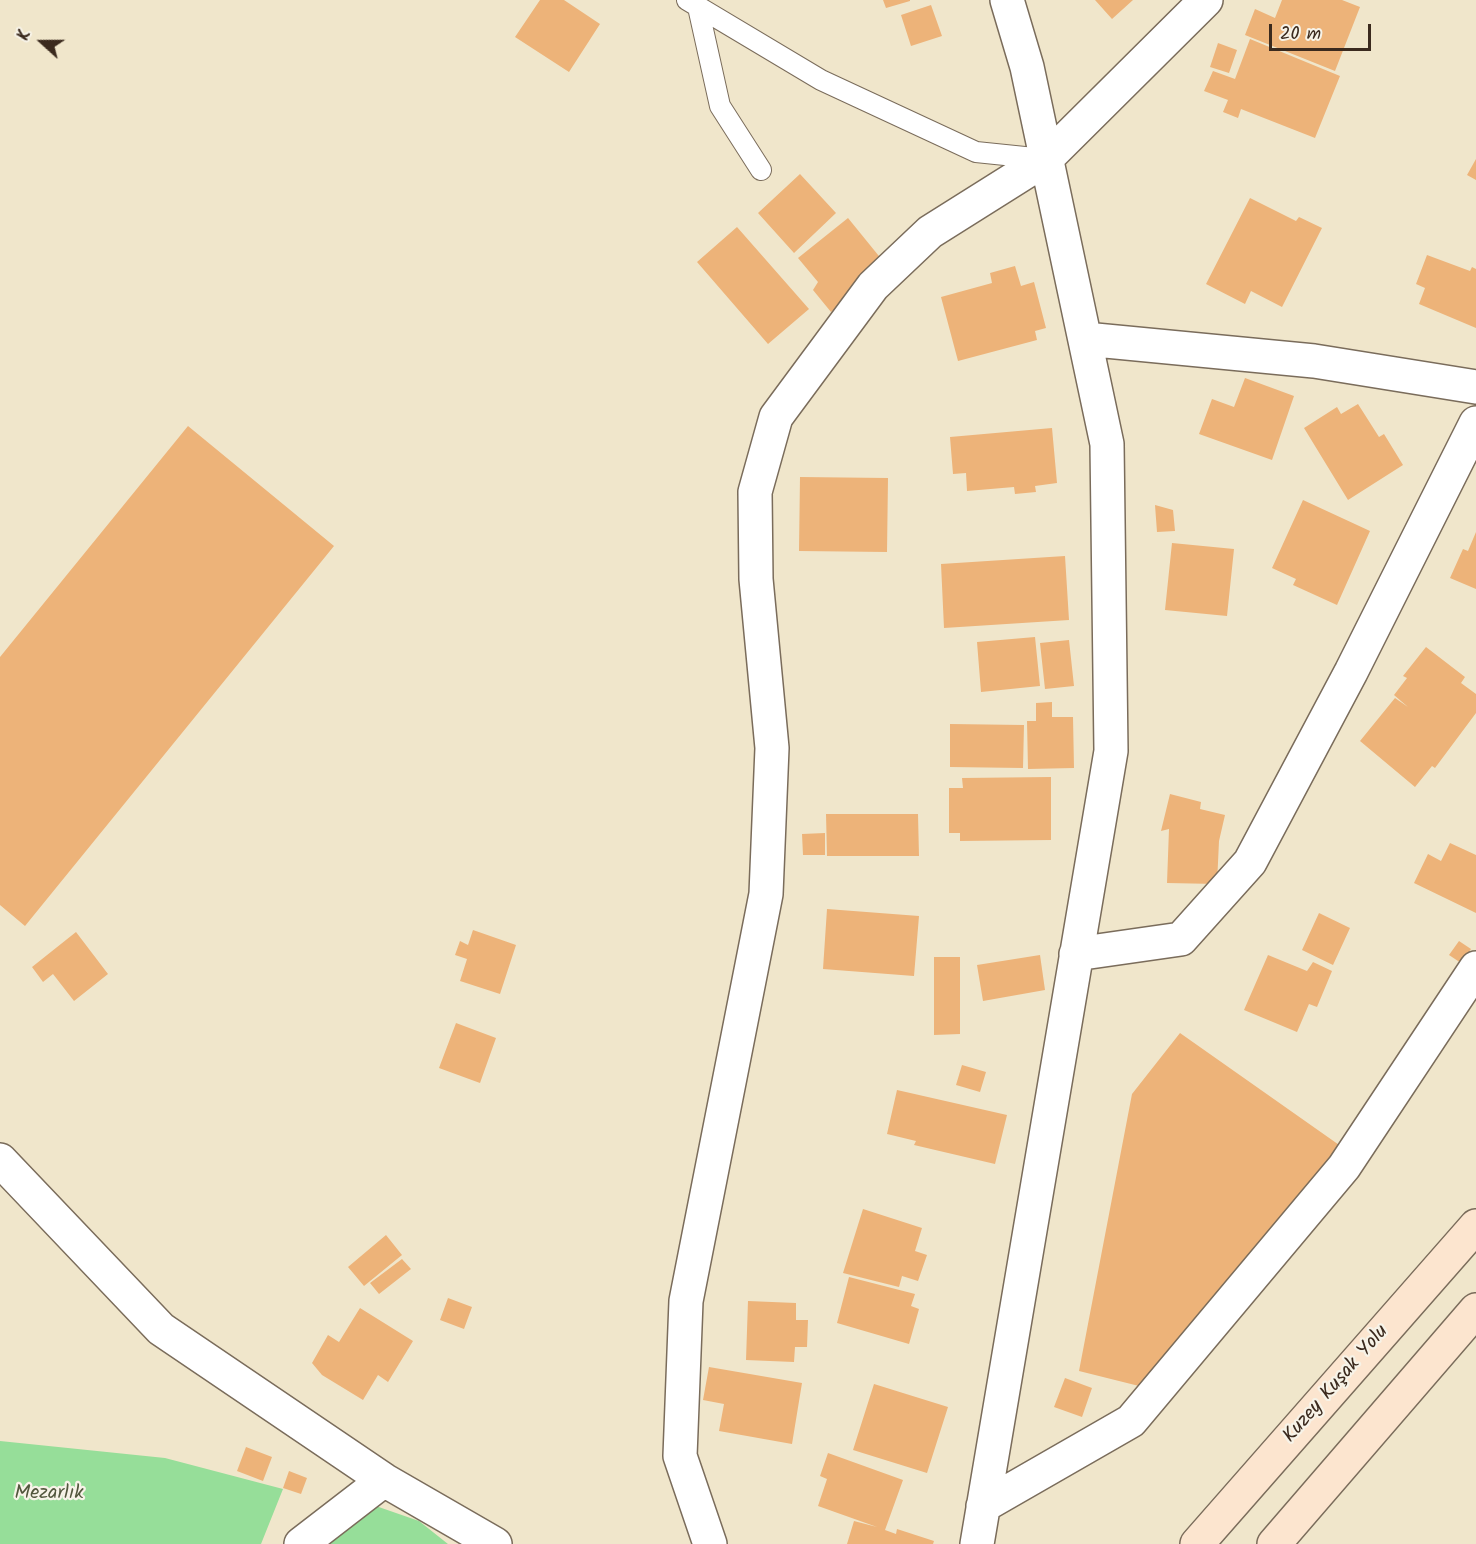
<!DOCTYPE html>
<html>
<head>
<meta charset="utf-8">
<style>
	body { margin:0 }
	#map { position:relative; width:1476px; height:1544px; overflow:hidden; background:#f0e6cb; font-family:Kalam,sans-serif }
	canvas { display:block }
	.north { position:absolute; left:12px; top:12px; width:60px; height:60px; -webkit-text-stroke:4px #f7f3e8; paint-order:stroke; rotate:291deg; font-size:16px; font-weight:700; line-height:24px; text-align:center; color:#3b2a1e }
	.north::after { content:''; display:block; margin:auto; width:21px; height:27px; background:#3b2a1e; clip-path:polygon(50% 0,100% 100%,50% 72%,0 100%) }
	.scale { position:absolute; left:1269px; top:24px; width:102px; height:27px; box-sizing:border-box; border:3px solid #3b2a1e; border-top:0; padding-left:8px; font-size:18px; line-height:21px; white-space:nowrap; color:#3b2a1e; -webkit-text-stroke:4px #f7f3e8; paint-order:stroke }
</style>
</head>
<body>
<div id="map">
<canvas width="1476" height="1544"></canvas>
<div class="north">K</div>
<div class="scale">20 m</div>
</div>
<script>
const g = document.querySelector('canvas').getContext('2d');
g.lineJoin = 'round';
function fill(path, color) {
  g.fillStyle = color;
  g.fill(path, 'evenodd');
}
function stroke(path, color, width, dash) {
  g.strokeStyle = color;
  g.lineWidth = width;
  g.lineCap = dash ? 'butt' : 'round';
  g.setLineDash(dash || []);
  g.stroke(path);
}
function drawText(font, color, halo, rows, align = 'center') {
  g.font = font + ' Kalam,sans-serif';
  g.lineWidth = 4.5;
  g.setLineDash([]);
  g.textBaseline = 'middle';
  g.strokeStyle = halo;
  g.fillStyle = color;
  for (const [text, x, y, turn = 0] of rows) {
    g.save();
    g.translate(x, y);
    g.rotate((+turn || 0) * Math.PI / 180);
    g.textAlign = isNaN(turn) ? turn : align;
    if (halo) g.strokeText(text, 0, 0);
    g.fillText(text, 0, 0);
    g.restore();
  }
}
const green = new Path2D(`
	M0 1441 165 1458 283 1489 261 1544H0Z
	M373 1505 419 1521 448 1544H327Z`);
const building = new Path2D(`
	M540 0H564L600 24 569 72 515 37Z
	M883 0H910V1L886 8Z
	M1095 0H1133L1112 19Z
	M1282 0H1342L1360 7 1335 71 1245 35 1255 9 1275 18Z
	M931 5 942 36 911 46 901 15Z
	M1250 39 1340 76 1315 138 1241 109 1238 118 1223 112 1228 100 1204 91 1213 71 1235 79Z
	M1218 43 1237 50 1229 73 1210 67Z
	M1476 159V180L1467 175Z
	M800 174 836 213 794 253 758 213Z
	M1250 198 1296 221 1299 217 1322 228 1282 307 1251 291 1245 304 1206 284Z
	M848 218 887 266 831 312 813 290 818 282 798 258Z
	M737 227 809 309 768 344 697 262Z
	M1427 255 1470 271 1472 267 1476 269V328L1419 304 1425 288 1416 284Z
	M1015 266 1021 286 1034 282 1046 328 1035 331 1037 340 958 361 941 297 992 283 990 273Z
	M1245 378 1294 396 1272 460 1199 434 1212 399 1234 407Z
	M1358 404 1379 437 1384 434 1403 465 1348 500 1304 428 1337 407 1341 414Z
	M188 426 334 546 25 926 0 905V657Z
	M1052 428 1057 483 1035 486 1036 492 1015 494 1014 487 967 491 966 473 953 474 950 437Z
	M800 477 888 478 887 552 799 551Z
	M1303 500 1370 531 1337 605 1293 585 1296 579 1272 568Z
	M1155 505 1173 510 1175 531 1157 532Z
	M1476 532V589L1450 578 1463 549 1468 551Z
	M1172 543 1234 549 1227 616 1165 610Z
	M1065 556 1069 620 944 628 941 564Z
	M1035 637 1040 686 981 692 977 642Z
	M1069 640 1074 686 1045 689 1040 643Z
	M1426 647 1465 677 1461 683 1476 694V713L1435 768 1432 766 1415 787 1360 741 1395 698 1408 707 1394 695 1407 678 1403 676Z
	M1052 702V717H1073L1074 768 1028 769 1027 721H1036V703Z
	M950 724 1024 725 1023 768 950 767Z
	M1051 777V840L960 841V833H949V788H963L962 778Z
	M1170 794 1201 802 1200 809 1225 815 1219 841 1217 884 1167 883 1169 829 1161 831Z
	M826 814H918L919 856H827Z
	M825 833V855H803L802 834Z
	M1450 843 1476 855V913L1414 883 1428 854 1441 861Z
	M827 909 919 916 914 976 823 969Z
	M1319 913 1350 928 1333 965 1302 950Z
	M473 930 516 945 500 994 460 981 467 959 455 955 460 941 468 945Z
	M76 932 108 974 74 1001 53 974 43 982 32 967Z
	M1459 941 1471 949 1461 963 1449 955Z
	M1040 955 1045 990 983 1001 977 965Z
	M1268 955 1307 971 1313 962 1332 971 1317 1007 1309 1004 1297 1032 1244 1010Z
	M934 957H960V1034L934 1035Z
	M456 1023 496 1038 480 1083 439 1068Z
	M1180 1033 1342 1147 1143 1387 1079 1371 1132 1094Z
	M962 1065 986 1072 980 1092 956 1085Z
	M897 1090 1007 1115 995 1164 914 1145 916 1141 887 1134Z
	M863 1209 922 1228 915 1251 927 1255 918 1281 902 1276 899 1287 843 1273Z
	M386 1235 402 1255 364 1286 348 1267Z
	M402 1259 411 1269 379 1294 370 1283Z
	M849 1277 915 1294 911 1306 919 1309 909 1344 837 1323Z
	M448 1298 472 1307 464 1329 440 1320Z
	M748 1301 796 1303V1320H808L807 1347H795L794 1362 746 1360Z
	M360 1308 413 1341 388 1382 378 1375 363 1400 322 1375 312 1363 328 1335 339 1342Z
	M709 1367 802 1383 792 1444 719 1431 724 1404 703 1400Z
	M1065 1378 1092 1388 1082 1417 1054 1407Z
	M874 1384 948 1407 927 1473 853 1450Z
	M246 1447 272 1457 263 1481 237 1471Z
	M828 1453 903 1480 885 1530 896 1534 897 1529 934 1541 933 1544H847L854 1521 877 1527 818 1506 827 1479 820 1476Z
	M289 1471 307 1478 301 1494 283 1488Z`);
const service = new Path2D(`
	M687 0 821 80 976 152 1044 159
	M698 7 720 106 761 170`);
const minor = new Path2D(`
	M1085 339 1314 361 1476 387
	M1076 954 1181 939 1250 862 1351 672 1476 423
	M0 1160 161 1329 384 1480
	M983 1506 1131 1421 1344 1167 1476 968
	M301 1544 384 1480 495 1544
	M710 1544 680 1456 686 1301 766 894 772 748 756 579 755 492 776 417 873 286 930 232 1046 159 1206 0
	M977 1544 1111 751 1107 444 1027 67 1007 0`);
const secondary = new Path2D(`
	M1197 1544 1476 1226
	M1274 1544 1476 1310`);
const streetNames = [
	["Kuzey Kuşak Yolu",1337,1385,-49]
];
const parkNames = [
	["Mezarlık",49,1495]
];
fill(green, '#96de99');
fill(building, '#edb379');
stroke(service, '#7a6c5b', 22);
stroke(minor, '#7a6c5b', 36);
stroke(secondary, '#7a6c5b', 36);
stroke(service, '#fff', 20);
stroke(minor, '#fff', 33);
stroke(secondary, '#fce5cf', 33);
drawText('20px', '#3b2a1e', '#f7f3e8', streetNames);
drawText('20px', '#52573d', '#f7f3e8', parkNames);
</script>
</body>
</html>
